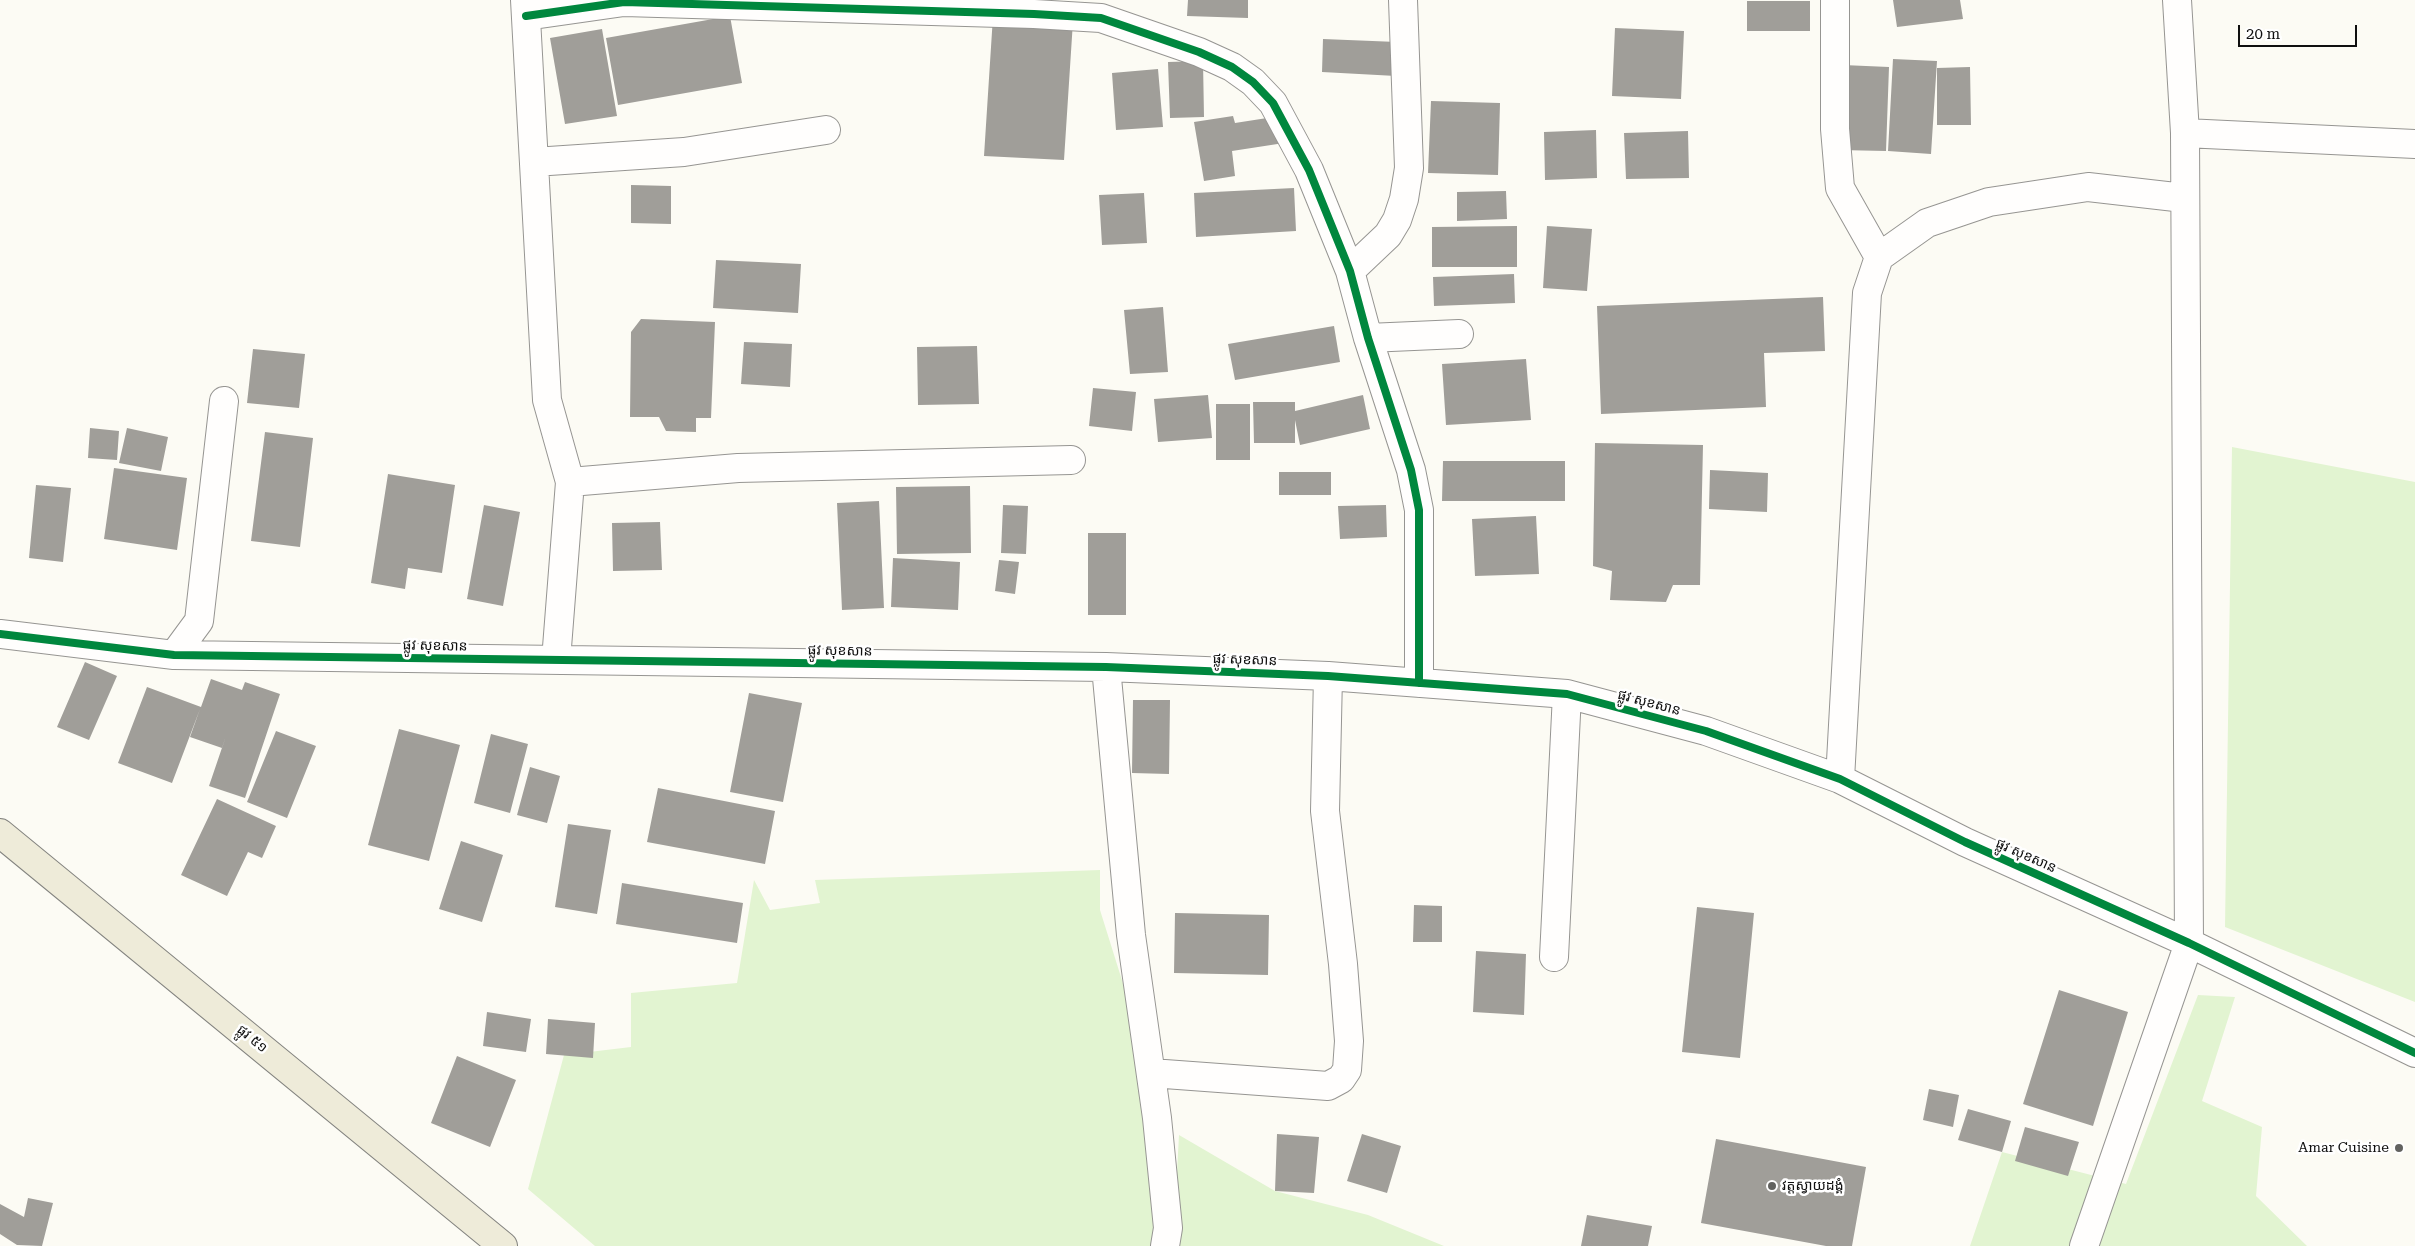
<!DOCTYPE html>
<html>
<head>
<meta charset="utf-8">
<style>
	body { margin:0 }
	#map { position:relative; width:2415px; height:1246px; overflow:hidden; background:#fcfbf4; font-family:"Roboto Serif",serif }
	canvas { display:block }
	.scale { position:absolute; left:2238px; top:25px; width:119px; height:22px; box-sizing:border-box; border:2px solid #0f0f0f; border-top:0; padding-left:6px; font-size:15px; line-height:18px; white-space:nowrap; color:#0f0f0f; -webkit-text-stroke:4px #fff; paint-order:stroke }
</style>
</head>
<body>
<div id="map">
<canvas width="2415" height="1246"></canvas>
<div class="scale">20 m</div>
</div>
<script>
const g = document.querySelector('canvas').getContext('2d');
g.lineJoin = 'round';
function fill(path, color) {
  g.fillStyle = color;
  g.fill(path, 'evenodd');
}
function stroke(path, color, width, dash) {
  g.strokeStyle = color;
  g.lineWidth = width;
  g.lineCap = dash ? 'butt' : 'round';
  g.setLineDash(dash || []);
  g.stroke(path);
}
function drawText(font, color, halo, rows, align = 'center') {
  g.font = font + ' "Roboto Serif","Noto Sans Khmer",serif';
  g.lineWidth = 5;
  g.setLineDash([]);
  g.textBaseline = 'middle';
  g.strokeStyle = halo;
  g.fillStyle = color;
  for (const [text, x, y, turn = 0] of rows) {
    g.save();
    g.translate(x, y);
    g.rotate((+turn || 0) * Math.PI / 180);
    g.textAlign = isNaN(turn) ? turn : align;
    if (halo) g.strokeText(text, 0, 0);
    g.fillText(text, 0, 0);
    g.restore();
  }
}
const green = new Path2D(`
	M2232 447 2415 482V1002L2225 927Z
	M1100 870V910L1151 1073 1155 1246H595L528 1189 564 1055 631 1047V993L737 983 754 880 770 910 820 903 815 880Z
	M2198 995 2235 997 2202 1101 2262 1127 2256 1196 2307 1246H1970L2002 1152 2126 1184Z
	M1179 1135 1275 1191 1368 1215 1444 1246H1173Z`);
const building = new Path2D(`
	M1188 0H1248V18L1187 16Z
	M1893 0H1960L1963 19 1897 27Z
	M1747 1H1810V31H1747Z
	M730 16 742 83 618 105 606 38Z
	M993 16 1073 21 1064 160 984 156Z
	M1615 28 1684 31 1681 99 1612 96Z
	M602 29 617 116 565 124 550 38Z
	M1323 39 1397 42 1396 76 1322 72Z
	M1893 59 1937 61 1931 154 1888 151Z
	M1203 61 1204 117 1170 118 1168 62Z
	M1843 65 1889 67 1886 151 1839 150Z
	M1970 67 1971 125H1937V68Z
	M1158 69 1163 127 1116 130 1112 73Z
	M1431 101 1500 103 1498 175 1428 173Z
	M1233 116 1235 123 1280 116 1284 143 1232 151 1235 176 1204 181 1194 122Z
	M1596 130 1597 178 1545 180 1544 132Z
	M1688 131 1689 178 1626 179 1624 133Z
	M631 185 671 186V224L631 223Z
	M1294 188 1296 231 1196 237 1194 193Z
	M1506 191 1507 219 1457 221V192Z
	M1144 193 1147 243 1102 245 1099 195Z
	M1517 226V267H1432V227Z
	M1547 226 1592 229 1587 291 1543 288Z
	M716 260 801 264 798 313 713 308Z
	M1514 274 1515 303 1434 306 1433 277Z
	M1823 297 1825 351 1764 353 1766 407 1601 414 1597 306Z
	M1163 307 1168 372 1130 374 1124 310Z
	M641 319 715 322 711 418H696V432L666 431 659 417H630L631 332Z
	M1334 326 1340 362 1235 380 1228 344Z
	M744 342 792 344 790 387 741 384Z
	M977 346 979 404 918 405 917 347Z
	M253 349 305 354 299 408 247 403Z
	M1526 359 1531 420 1446 425 1442 364Z
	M1093 388 1136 392 1132 431 1089 426Z
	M1208 395 1212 438 1158 442 1154 399Z
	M1363 395 1370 429 1300 445 1295 420V443H1254L1253 402H1295V411Z
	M1216 404H1250V460H1216Z
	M90 428 119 431 117 460 88 458Z
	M127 428 168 437 161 471 119 463Z
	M265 432 313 438 300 547 251 541Z
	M1595 443 1703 445 1700 585H1673L1666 602 1610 600 1612 571 1593 566Z
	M1443 461H1565V501H1442Z
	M114 468 187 478 177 550 104 539Z
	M1710 470 1768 473 1767 512 1709 509Z
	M1279 472H1331V495H1279Z
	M388 474 455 485 442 573 408 568 405 589 371 583Z
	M36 485 71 488 63 562 29 558Z
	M970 486 971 553 897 554 896 487Z
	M879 501 884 608 842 610 837 503Z
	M484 505 520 512 503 606 467 599Z
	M1003 505 1028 506 1026 554 1001 553Z
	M1386 505 1387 537 1340 539 1338 506Z
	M1536 516 1539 574 1475 576 1472 519Z
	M660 522 662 570 613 571 612 523Z
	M1088 533H1126V615H1088Z
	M893 558 960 562 958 610 891 607Z
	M999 560 1019 562 1015 594 995 591Z
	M85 662 117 676 89 740 57 727Z
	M211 679 242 690 245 682 280 694 245 798 209 786 226 736 222 748 190 737 200 709 172 783 118 763 147 687 201 707Z
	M749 693 802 703 783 802 730 792Z
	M1133 700H1170L1169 774 1132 773Z
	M399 729 460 745 429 861 368 845Z
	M276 731 316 746 287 818 247 802Z
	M491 734 528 744 510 813 474 803Z
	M530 767 560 776 547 823 517 815Z
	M658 788 775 811 765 864 647 842Z
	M217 799 276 826 262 858 248 852 227 896 181 875Z
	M568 824 611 830 597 914 555 907Z
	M461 841 503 855 482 922 439 909Z
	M622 883 743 903 737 943 616 924Z
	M1414 905 1442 906V942H1413Z
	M1697 907 1754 913 1740 1058 1682 1052Z
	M1175 913 1269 915 1268 975 1174 973Z
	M1476 951 1526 954 1524 1015 1473 1012Z
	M2059 990 2128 1012 2093 1126 2023 1104Z
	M487 1012 531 1019 526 1052 483 1046Z
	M548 1019 595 1023 593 1058 546 1054Z
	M457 1056 516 1080 490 1147 431 1123Z
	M1929 1089 1959 1095 1953 1127 1923 1120Z
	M1968 1109 2011 1121 2002 1152 1958 1140Z
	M2025 1127 2079 1142 2068 1176 2015 1161Z
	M1277 1134 1319 1137 1314 1193 1275 1191Z
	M1362 1134 1401 1146 1387 1193 1347 1181Z
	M1716 1139 1866 1167 1852 1246H1826L1701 1223Z
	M28 1198 53 1203 42 1246 17 1245 0 1234V1204L24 1217Z
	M1587 1215 1652 1226 1648 1246H1581Z`);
const minor = new Path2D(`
	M525 0 547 400 570 482 556 660
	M1835 0V129L1840 188 1879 257
	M526 16 624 2 1034 14 1101 18 1199 52 1232 67 1253 82 1273 103 1309 170 1350 271 1368 338 1411 470 1419 510V683
	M2185 133 2415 144
	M534 162 684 152 826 130
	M1350 271 1388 235 1397 220 1404 199 1409 168 1403 0
	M1368 338 1459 334
	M570 482 738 468 1071 460
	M0 634 174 655 1106 667 1328 676 1567 694 1706 731 1840 779 1965 842 2189 943 2415 1053
	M174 655 199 621 224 401
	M1106 667 1131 935 1157 1118 1168 1228 1165 1246
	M1840 779 1867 293 1879 257 1927 223 1989 202 2088 187 2184 198
	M1554 957 1567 694
	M1151 1073 1328 1086 1341 1079 1347 1070 1349 1041 1343 964 1325 811 1328 676
	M2084 1246 2189 943 2185 133 2177 0`);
const major = new Path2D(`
	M0 833 503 1246`);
const cycleway = new Path2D(`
	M526 16 624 2 1034 14 1101 18 1199 52 1232 67 1253 82 1273 103 1309 170 1350 271 1368 338 1411 470 1419 510V683
	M0 634 174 655 1106 667 1328 676 1567 694 1706 731 1840 779 1965 842 2189 943 2415 1053`);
const markers = [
	[2399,1148,5,"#62625f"],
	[1772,1186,5,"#62625f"]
];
const streetNames = [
	["ផ្លូវ សុខសាន",435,646,1],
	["ផ្លូវ សុខសាន",840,651,1],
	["ផ្លូវ សុខសាន",1245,660,2],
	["ផ្លូវ សុខសាន",1649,703,15],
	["ផ្លូវ សុខសាន",2026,856,24],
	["ផ្លូវ ៥១",252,1039,39]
];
const poiNames = [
	["Amar Cuisine",2389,1148],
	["វត្តស្វាយដង្គំ",1782,1186,"left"]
];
fill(green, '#e2f4d1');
fill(building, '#a09e99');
stroke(minor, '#969592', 30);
stroke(major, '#83837f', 30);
stroke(minor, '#fffefd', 28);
stroke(major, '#eeebd9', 28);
stroke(cycleway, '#00873e', 8);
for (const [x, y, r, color] of markers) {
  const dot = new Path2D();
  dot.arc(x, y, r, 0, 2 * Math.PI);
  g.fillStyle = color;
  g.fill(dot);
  stroke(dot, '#fff', 2);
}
drawText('14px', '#0f0f0f', '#fff', streetNames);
drawText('14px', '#0f0f0f', '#fff', poiNames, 'right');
</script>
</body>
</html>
